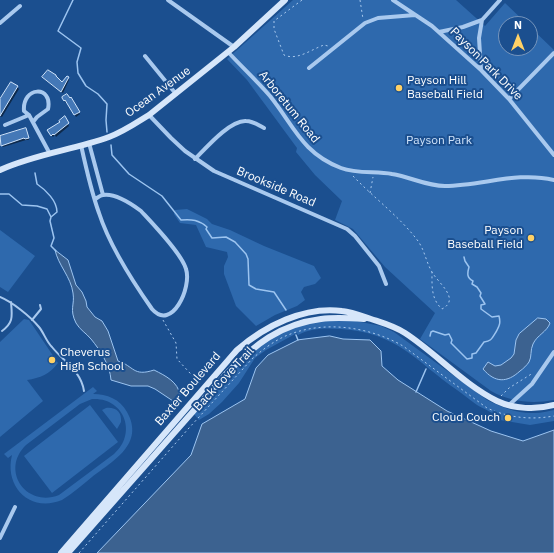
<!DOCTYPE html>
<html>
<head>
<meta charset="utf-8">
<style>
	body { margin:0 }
	#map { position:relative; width:554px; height:553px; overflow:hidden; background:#1b4f8f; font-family:"IBM Plex Sans",sans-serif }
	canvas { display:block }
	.north { position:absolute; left:498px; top:16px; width:40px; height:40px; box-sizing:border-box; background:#1b4f8f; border:1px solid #7695bc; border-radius:50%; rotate:0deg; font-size:11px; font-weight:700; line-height:16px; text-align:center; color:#fff }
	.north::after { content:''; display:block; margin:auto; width:14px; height:18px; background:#ffd166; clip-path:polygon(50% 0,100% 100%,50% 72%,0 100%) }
</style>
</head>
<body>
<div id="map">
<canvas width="554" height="553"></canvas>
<div class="north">N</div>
</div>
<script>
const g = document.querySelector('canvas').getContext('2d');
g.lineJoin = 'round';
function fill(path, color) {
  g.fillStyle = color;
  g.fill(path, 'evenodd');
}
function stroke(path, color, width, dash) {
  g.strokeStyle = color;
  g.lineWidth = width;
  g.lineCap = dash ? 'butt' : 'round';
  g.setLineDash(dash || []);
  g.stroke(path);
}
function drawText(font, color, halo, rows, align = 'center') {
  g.font = font + ' "IBM Plex Sans",sans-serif';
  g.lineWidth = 4;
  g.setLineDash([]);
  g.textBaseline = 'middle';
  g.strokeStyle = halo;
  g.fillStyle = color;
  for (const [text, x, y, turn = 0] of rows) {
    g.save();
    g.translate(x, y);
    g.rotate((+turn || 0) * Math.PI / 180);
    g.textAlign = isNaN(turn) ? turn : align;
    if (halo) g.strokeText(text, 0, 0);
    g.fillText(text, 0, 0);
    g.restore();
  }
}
const green = new Path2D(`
	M293 0H456L485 26 505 3 527 24H506V48H530V27L554 50V400C532 404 511 402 491 391L420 339 435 313 385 267 353 229 335 220 342 201 315 175 296 152 297 148 247 80 227 59Z
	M187 209 207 219 212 224 230 230 264 246 314 266 321 278 315 284 304 287 301 292 305 300 297 306 275 315 256 326 236 306 224 274V266L228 257 227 252 206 247 196 225 180 223 174 214 175 210Z
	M0 230 35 256 8 292 0 287Z
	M24 319 29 320 58 363C50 374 40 378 27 380L43 401 0 437V342Z
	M321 319 351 320 381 326 394 332 487 400C501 407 518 414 535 413 541 413 548 411 554 410V421L530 425 500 420C494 412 485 410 477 405 470 400 464 395 457 390 414 360 398 333 341 329 326 328 311 328 298 335L297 333 266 350 255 358 239 383 222 402 209 414 199 420 193 413 241 360 274 334Z
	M93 387 97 391 93 394C107 394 120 399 127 412 145 444 113 461 92 477 82 485 72 494 62 500 30 513 4 487 12 455L8 458 4 454ZM92 399C124 397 138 433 114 454L59 495C26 508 0 470 26 445L80 404Z
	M90 405 118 442 52 493 24 456Z
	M106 408C116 407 122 412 121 422L117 429 102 410Z`);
const water = new Path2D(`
	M55 250 68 260 76 285 82 292 86 301 87 307 95 317 102 321 108 331 118 361C134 366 133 377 154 370 166 376 178 382 180 395L176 401H173L155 389 148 386H131L111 380C110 365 100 350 91 339 86 333 80 330 76 323 69 309 75 305 73 293 71 277 58 265 55 250Z
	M538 318 546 319 550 323C547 332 537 335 533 344 530 350 532 357 529 362 527 365 523 369 520 371 507 383 495 383 483 369L488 362 495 366 501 365 511 358 514 354 516 340 519 334Z
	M330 336 343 339 370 340 381 351 382 366 398 380 447 411 491 431 523 441 554 430V553H97L191 455 202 424 245 399 256 368 268 355 298 340Z`);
const shadow = new Path2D(`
	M67 78 69 80 63 93 44 79 62 84Z
	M17 87 19 89 2 117 0 116V100Z
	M63 98H71L80 114 76 117 67 102 66 103Z
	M64 118 69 126 56 137 55 135 53 137 49 133Z
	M26 129 29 140H26L3 147 0 137Z`);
const stream = new Path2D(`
	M73 0 58 31 81 48 77 62 78 73 86 86 98 94 107 104 106 120 107 132
	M111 145 112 155 129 174 162 196 181 220C192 219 199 220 207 227L206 229 212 238 226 237 235 242 246 254 248 259 249 285 256 289 274 292 286 310
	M35 173 37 184C46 190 57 201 57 212L51 217 50 221 54 238 51 246 56 251
	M0 194H9L22 205 37 206 47 209 51 217
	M296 335 298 340
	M430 336 431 332 433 331 445 335 449 334 452 340 451 343 467 359 472 358V354L476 353 484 342C492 341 492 338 496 332 499 326 501 324 499 316L492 317 481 309V305L485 304 480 296 481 293 477 287 472 284 473 281C467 278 467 274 469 267L465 261 464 257
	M416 392 426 369`);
const building = new Path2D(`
	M48 70 56 75V76L62 82 67 76 69 77 61 92 42 77Z
	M11 82 18 86 0 116V99Z
	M67 94 70 98 71 97 80 112 74 115 65 100 64 101 62 98V97Z
	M65 116 69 123 54 135 53 134 51 136 47 130 60 122 59 121Z
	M26 128 29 138 25 139 24 138 1 146 0 136Z`);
const path = new Path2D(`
	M302 0 274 21V29L284 55C297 61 312 49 324 45L328 46
	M360 0 363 19
	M353 176C374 198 400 217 418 241 425 251 426 262 432 272 438 283 461 299 442 309 431 299 432 286 432 272
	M370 193 373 177
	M163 320 176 343 177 359 200 384
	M501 396 509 388 533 373
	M79 553 189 428 252 359C262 350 275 340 288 335 325 320 370 327 403 346L487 408C509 418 531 420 554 416`);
const lane = new Path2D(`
	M0 297C12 302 30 316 39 327 44 333 46 341 52 347 64 362 81 371 84 391
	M32 320 41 309 40 305
	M2 331C14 322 12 316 11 302`);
const street = new Path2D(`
	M168 0 234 47
	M393 0 432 26 481 70 509 99 554 155
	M0 23 20 6
	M439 32 463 27 482 20 500 0
	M228 52C242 67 257 81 270 96 294 126 302 153 341 168 357 174 376 171 392 174 411 177 426 186 445 186 482 186 517 171 554 180
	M145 56 176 94
	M309 68 365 23 378 18 415 15
	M481 70 479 38 482 20
	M509 99 554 53
	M149 115 171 138 185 151 214 171 347 229 355 236 379 266 386 284
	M33 122 37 117 48 109C53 85 22 86 24 111L29 115 50 154
	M5 125 29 115
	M89 143 103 195
	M81 145C86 168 91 191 99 213 109 244 133 282 152 309 172 332 192 287 186 269 182 254 153 224 141 211 133 205 115 193 103 195 101 195 97 198 95 199
	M195 159C206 148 230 120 246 121 253 121 258 125 264 128
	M509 405 532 384 554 352
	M0 538 15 507`);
const secondary = new Path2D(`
	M0 170C35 154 73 150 109 137 123 132 136 123 149 115L234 47 285 0
	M61 553 237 350C265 326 304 306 342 311 352 312 362 316 371 319 383 323 394 326 405 333 436 353 464 385 497 401 514 409 536 410 554 405
	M68 553 227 373C254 345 280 324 321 319 335 317 350 318 364 319`);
const markers = [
	[399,88,4,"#ffd166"],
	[531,238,4,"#ffd166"],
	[52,360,4,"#ffd166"],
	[508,418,4,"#ffd166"]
];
const streetNames = [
	["Payson Park Drive",486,64,45],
	["Ocean Avenue",158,92,-36],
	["Arboretum Road",289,107,51],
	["Brookside Road",276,187,23],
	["Back Cove Trail",224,379,-47],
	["Baxter Boulevard",188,389,-49]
];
const poiNames = [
	["Payson Hill",407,81],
	["Baseball Field",407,95],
	["Payson",523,231,"right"],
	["Baseball Field",523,245,"right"],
	["Cheverus",60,353],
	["High School",60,367],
	["Cloud Couch",500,418,"right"]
];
const parkNames = [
	["Payson Park",439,141]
];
fill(green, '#2e69ad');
fill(water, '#3c6290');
stroke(water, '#9cc4f0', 1);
fill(shadow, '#0007');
stroke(stream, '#9cc4f0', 1.5);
fill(building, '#4478b7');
stroke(building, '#cfe3fa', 1);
stroke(path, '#a9c9ee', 1, [2, 3]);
stroke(lane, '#a9c9ee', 2);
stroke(street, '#a9c9ee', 4);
stroke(secondary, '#d6e6fa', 6);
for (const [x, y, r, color] of markers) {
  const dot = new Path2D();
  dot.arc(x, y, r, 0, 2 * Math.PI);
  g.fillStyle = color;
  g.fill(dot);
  stroke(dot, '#1b4f8f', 1.5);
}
drawText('12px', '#fff', '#1b4f8f', streetNames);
drawText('12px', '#fff', '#1b4f8f', poiNames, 'left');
drawText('12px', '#cfe3fa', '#1b4f8f', parkNames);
</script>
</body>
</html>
